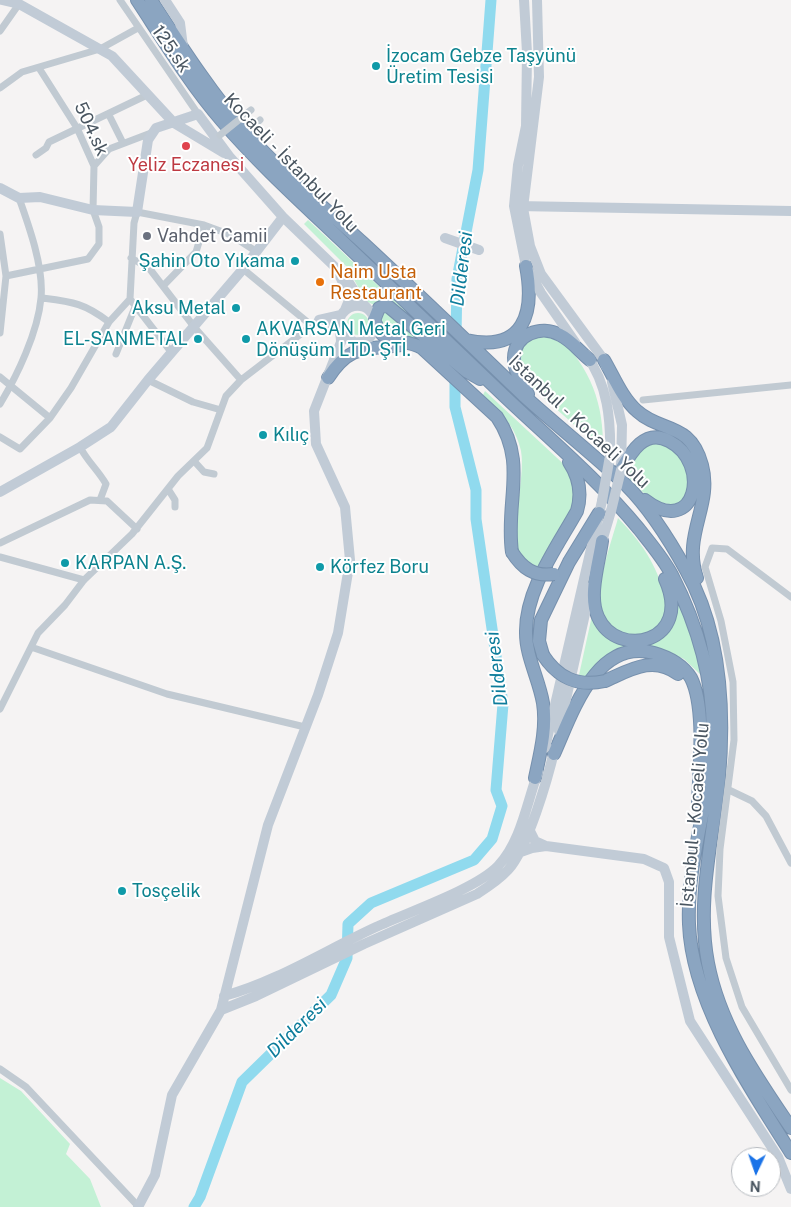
<!DOCTYPE html>
<html>
<head>
<meta charset="utf-8">
<style>
	body { margin:0 }
	#map { position:relative; width:791px; height:1207px; overflow:hidden; background:#f5f3f3; font-family:"Public Sans",sans-serif }
	canvas { display:block }
	.north { position:absolute; left:731px; top:1147px; width:50px; height:50px; box-sizing:border-box; background:#fff; border:1px solid #b7bbc0; border-radius:50%; rotate:183deg; font-size:14px; font-weight:700; line-height:20px; text-align:center; color:#4a5661 }
	.north::after { content:''; display:block; margin:auto; width:18px; height:22px; background:#1a73e8; clip-path:polygon(50% 0,100% 100%,50% 72%,0 100%) }
</style>
</head>
<body>
<div id="map">
<canvas width="791" height="1207"></canvas>
<div class="north">N</div>
</div>
<script>
const g = document.querySelector('canvas').getContext('2d');
g.lineJoin = 'round';
function fill(path, color) {
  g.fillStyle = color;
  g.fill(path, 'evenodd');
}
function stroke(path, color, width, dash) {
  g.strokeStyle = color;
  g.lineWidth = width;
  g.lineCap = dash ? 'butt' : 'round';
  g.setLineDash(dash || []);
  g.stroke(path);
}
function drawText(font, color, halo, rows, align = 'center') {
  g.font = font + ' "Public Sans",sans-serif';
  g.lineWidth = 4;
  g.setLineDash([]);
  g.textBaseline = 'middle';
  g.strokeStyle = halo;
  g.fillStyle = color;
  for (const [text, x, y, turn = 0] of rows) {
    g.save();
    g.translate(x, y);
    g.rotate((+turn || 0) * Math.PI / 180);
    g.textAlign = isNaN(turn) ? turn : align;
    if (halo) g.strokeText(text, 0, 0);
    g.fillText(text, 0, 0);
    g.restore();
  }
}
const green = new Path2D(`
	M308 220 428 332 366 301 347 267 304 224Z
	M386 312 436 350 381 329V316Z
	M347 324a11 11 0 1 1 22 0a11 11 0 1 1-22 0Z
	M533 335 557 336C591 368 604 404 603 450L530 386 523 376 518 355 527 339Z
	M485 391 570 470 577 500 541 568 530 566C527 562 523 558 520 554 508 534 526 478 521 451 516 427 500 411 483 395Z
	M657 440 681 454 691 489 679 506 653 501 630 481C627 456 638 450 657 440Z
	M618 518C647 548 657 567 669 607 654 637 649 638 617 632 612 626 606 620 603 614 592 593 612 541 618 518Z
	M678 598 694 641 702 676 684 659 666 651 607 656 599 660 587 677 579 675 593 611 608 635H664L675 622Z
	M0 1078 21 1091 70 1144 66 1154 90 1179 101 1207H0Z`);
const river = new Path2D(`
	M456 337 457 279 478 170 491 0
	M194 1207 200 1197 242 1082 331 995 347 958 348 924 371 903 474 860 492 839 502 806 496 790 503 704 476 519V490L455 407V373`);
const street = new Path2D(`
	M120 0 198 114
	M0 31 19 4
	M0 88 22 72 100 49 138 28
	M109 115 123 143
	M246 133 260 120
	M36 155 46 148 49 142 147 95
	M94 166 109 149 151 133
	M0 234 6 276 0 333
	M131 258 149 268 195 328 241 380
	M243 269 311 325
	M6 276 88 259 99 244V227L93 210 94 166 77 128 39 68
	M163 286 196 252 204 225
	M42 298C73 302 84 303 109 322
	M130 299 172 353
	M116 354 135 307
	M0 377 50 418
	M148 380 193 402 221 410
	M643 400 791 385
	M0 404C17 376 38 332 41 298 44 268 29 226 19 198
	M0 437 20 449 50 418 71 388 109 322 130 299 134 223 137 212 204 225 231 235 257 252
	M80 447C87 461 98 470 106 484L100 500
	M194 461 204 472 214 474
	M168 489 175 500V507
	M0 543 90 500 107 501 137 529
	M0 557 84 580
	M791 597 727 549 712 548 705 567 721 621 733 682 734 740 720 849 718 896 726 958 742 1007 791 1090
	M31 647 167 694 305 727
	M0 709 38 633 65 605 84 580 132 534 178 476 207 448 226 396 241 380 319 320
	M729 790 752 801 766 816 791 863
	M0 1069 26 1087 138 1206`);
const secondary = new Path2D(`
	M2 0 19 4 112 56 174 123 224 153
	M165 0 180 23 183 47
	M524 0 527 53 526 126 518 165 514 206 526 266 541 293 575 342
	M537 0 539 77 523 208 530 246 541 274 604 360 606 366
	M0 188 19 198 40 197 93 210 137 212 148 140 156 128 198 114 229 156 283 217 336 268
	M517 206 791 211
	M445 238 479 250
	M345 310 350 298 336 268C351 279 354 296 367 308
	M586 355C608 384 611 421 610 456
	M612 382 622 425 621 469
	M0 492 80 447 111 427 148 380 243 269 283 217
	M600 548 611 511
	M559 731 591 587
	M545 748 602 501
	M546 846 644 859 664 868 669 882V937L690 1021 778 1157 791 1189
	M518 853 532 848 546 846 535 841 529 829
	M224 996C278 981 326 950 376 927 408 912 476 889 498 866 521 842 527 802 538 772
	M221 1010 256 996 364 944 477 894C488 887 499 880 508 870 528 848 548 778 555 748
	M138 1207 155 1175 172 1095 221 1010 268 825 318 695 338 633 350 560 345 507 316 444 314 411 341 342C341 334 338 326 340 318 342 312 348 307 354 306 381 302 382 345 355 342 344 340 342 330 334 325 329 322 324 322 319 320L341 315`);
const highway = new Path2D(`
	M137 0C164 41 190 84 222 121 258 163 301 202 341 240 394 290 446 341 499 391 546 436 597 478 639 529 650 543 663 558 672 575 704 638 721 706 709 778 701 827 687 875 689 924 692 1003 750 1088 791 1153
	M151 0C181 46 211 93 247 134 283 174 324 207 363 243 417 293 470 344 523 395 557 426 593 454 627 486 651 510 670 541 686 570 721 632 725 708 719 778 713 840 696 901 708 963 720 1026 756 1076 791 1128
	M375 318 379 308 384 306 389 307 466 371 480 379
	M376 324C382 345 405 338 422 348L497 417C528 463 505 501 512 552
	M466 340C524 353 535 313 526 266
	M604 360C614 377 622 398 637 411 661 433 690 421 702 465 713 506 682 534 697 578
	M328 378C350 344 365 350 401 345
	M528 394C522 384 514 371 514 358 514 335 541 324 560 335 571 340 580 352 590 360
	M621 470C631 452 645 428 669 441 712 463 696 539 645 500
	M602 541C599 563 588 596 598 617 617 660 694 643 665 579
	M543 655 539 641 541 620 569 562 599 513
	M605 681C630 670 653 655 678 674
	M554 754C572 714 596 637 654 653 668 657 683 665 691 678 706 708 699 770 698 803
	M535 778C540 754 547 728 543 703 539 679 526 657 526 633 525 590 557 547 577 511 582 494 579 477 569 462`);
const streetBridge = new Path2D(`
	M220 135 251 110`);
const secondaryBridge = new Path2D(`
	M602 501 610 456
	M611 511 621 470`);
const highwayBridge = new Path2D(`
	M512 552C522 568 534 577 554 574
	M543 655C558 678 577 687 605 681`);
const markers = [
	[376,66,5,"#0f9aa8"],
	[186,146,5,"#e0444e"],
	[147,236,5,"#6b7280"],
	[295,261,5,"#0f9aa8"],
	[320,282,5,"#e8710a"],
	[236,308,5,"#0f9aa8"],
	[198,339,5,"#0f9aa8"],
	[246,339,5,"#0f9aa8"],
	[263,435,5,"#0f9aa8"],
	[65,563,5,"#0f9aa8"],
	[320,567,5,"#0f9aa8"],
	[122,891,5,"#0f9aa8"]
];
const streetNames = [
	["125.sk",171,49,55],
	["504.sk",91,129,65],
	["Kocaeli - İstanbul Yolu",291,163,46],
	["İstanbul - Kocaeli Yolu",579,422,43],
	["İstanbul - Kocaeli Yolu",695,815,-85]
];
const cultureNames = [
	["İzocam Gebze Taşyünü",386,56],
	["Üretim Tesisi",386,77],
	["Şahin Oto Yıkama",285,261,"right"],
	["Aksu Metal",226,308,"right"],
	["AKVARSAN Metal Geri",256,329],
	["Dönüşüm LTD. ŞTİ.",256,350],
	["EL-SANMETAL",188,339,"right"],
	["Kılıç",273,435],
	["KARPAN A.Ş.",75,563],
	["Körfez Boru",330,567],
	["Tosçelik",132,891]
];
const healthNames = [
	["Yeliz Eczanesi",186,165]
];
const worshipNames = [
	["Vahdet Camii",157,236]
];
const foodNames = [
	["Naim Usta",330,272],
	["Restaurant",330,293]
];
const waterNames = [
	["Dilderesi",462,269,-83],
	["Dilderesi",497,669,-97],
	["Dilderesi",297,1028,-45]
];
fill(green, '#c3f1d5');
stroke(river, '#90daee', 11);
stroke(highway, '#7690ad', 14);
stroke(street, '#c1cad2', 7);
stroke(secondary, '#c1cbd6', 10);
stroke(highway, '#8ba5c1', 12);
stroke(highwayBridge, '#7690ad', 14, []);
stroke(streetBridge, '#c1cad2', 7);
stroke(secondaryBridge, '#c1cbd6', 10);
stroke(highwayBridge, '#8ba5c1', 12);
for (const [x, y, r, color] of markers) {
  const dot = new Path2D();
  dot.arc(x, y, r, 0, 2 * Math.PI);
  g.fillStyle = color;
  g.fill(dot);
  stroke(dot, '#fff', 2);
}
drawText('18px', '#4a5661', '#fff', streetNames);
drawText('18px', '#0d838f', '#fff', cultureNames, 'left');
drawText('18px', '#be3a42', '#fff', healthNames);
drawText('18px', '#5b616d', '#fff', worshipNames, 'left');
drawText('18px', '#c56008', '#fff', foodNames, 'left');
drawText('italic 19px', '#0c7c9b', '#fff', waterNames);
</script>
</body>
</html>
